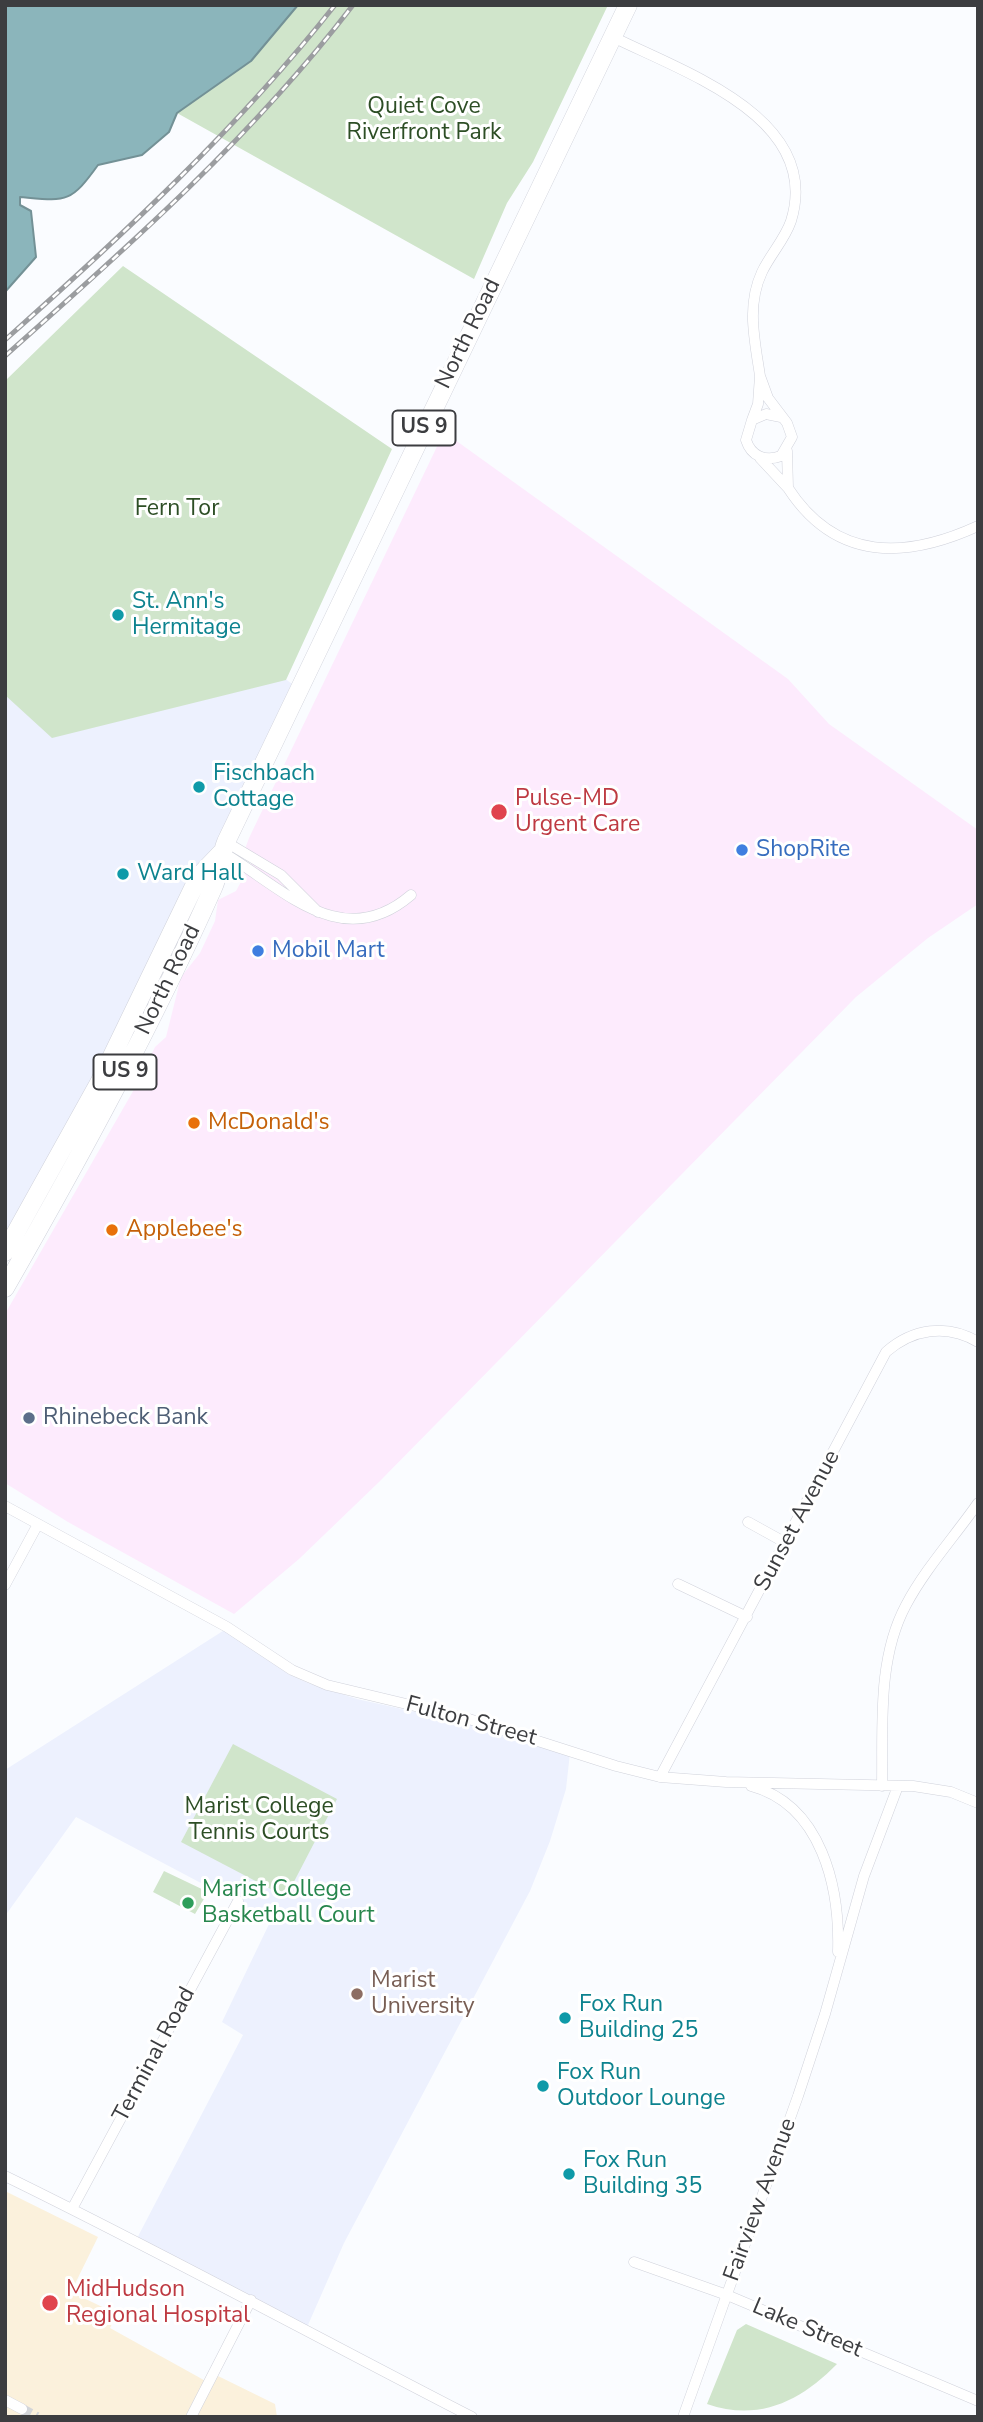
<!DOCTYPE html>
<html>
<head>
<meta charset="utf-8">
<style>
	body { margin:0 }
	#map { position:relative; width:983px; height:2422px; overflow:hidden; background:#fafcff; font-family:"Nunito Sans",sans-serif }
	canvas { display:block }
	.frame { position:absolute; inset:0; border:7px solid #3c3d40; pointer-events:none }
</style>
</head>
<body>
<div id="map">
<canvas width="983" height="2422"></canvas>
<div class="frame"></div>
</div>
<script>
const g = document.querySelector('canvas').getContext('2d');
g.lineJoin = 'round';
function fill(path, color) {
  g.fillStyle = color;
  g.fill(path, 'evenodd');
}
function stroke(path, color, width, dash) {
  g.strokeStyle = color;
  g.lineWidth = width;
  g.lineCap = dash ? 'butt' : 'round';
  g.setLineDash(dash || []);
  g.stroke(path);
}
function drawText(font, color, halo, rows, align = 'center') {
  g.font = font + ' "Nunito Sans",sans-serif';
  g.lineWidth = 6;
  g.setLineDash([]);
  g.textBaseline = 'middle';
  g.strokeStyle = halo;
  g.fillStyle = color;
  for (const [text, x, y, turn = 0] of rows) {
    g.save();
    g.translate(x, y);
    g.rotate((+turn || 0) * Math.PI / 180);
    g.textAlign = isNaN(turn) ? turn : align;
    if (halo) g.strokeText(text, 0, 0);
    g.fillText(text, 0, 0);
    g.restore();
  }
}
const commercial = new Path2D(`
	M444 432 788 679 829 724 978 830V904L928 938 856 997 379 1482 299 1559 234 1614 68 1522 5 1483V1314L132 1093 155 1047 166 1037 181 977 200 953 215 921 218 900 236 891 251 863 245 849 249 838Z`);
const built = new Path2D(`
	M5 473 299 689 5 1253Z
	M226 1629 290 1675 308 1683 357 1699 505 1732 570 1753 566 1789 550 1841 530 1891 344 2243 304 2334 133 2246 243 2035 222 2022 271 1920 76 1817 5 1916V1770Z`);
const medical = new Path2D(`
	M5 2191 98 2237 71 2292 117 2314 110 2328 211 2384 216 2375 275 2404 277 2417H5Z`);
const green = new Path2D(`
	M294 5H608L533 162 507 203 474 279 177 113Z
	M123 266 392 449 286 680 52 738 5 695V381Z
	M233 1744 337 1799 286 1897 181 1842Z
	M164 1871 208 1892 195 1914 153 1892Z
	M746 2324 837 2364C801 2401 759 2422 707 2404L737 2330Z`);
const water = new Path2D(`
	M5 5H298L251 61 177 113 169 132 142 155 98 165C70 204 66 201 20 197V205L31 211 36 257 5 292Z`);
const streetTunnel = new Path2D(`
	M22 2409 37 2417`);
const street = new Path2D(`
	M613 37C683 72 823 118 791 221 785 239 770 255 762 272 746 306 755 341 760 376
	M752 420 758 404 760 376 768 398 787 423 792 437 781 456C765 462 751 456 746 440L752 420 766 414 781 417
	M760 458 788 488 787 451
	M788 488C836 562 906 559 978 526
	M226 842 281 875 318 912
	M222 852C282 887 341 955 411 895
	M5 1506 227 1627 292 1670 327 1685 469 1719 616 1766 660 1777 726 1782 913 1786 951 1792 978 1803
	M748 1522 786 1543
	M678 1584 747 1617
	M5 1585 38 1524
	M660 1777 886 1352C912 1329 947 1323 978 1342
	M751 1786C822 1805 840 1888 838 1952
	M882 1786C883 1726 877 1659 906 1605 925 1569 955 1536 978 1503
	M5 2176C163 2253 316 2337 472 2417
	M72 2209 238 1901
	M634 2262 727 2295 978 2401
	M5 2400 22 2409
	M191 2417 251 2300
	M683 2417 798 2096 825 2014 864 1876 898 1786`);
const highway = new Path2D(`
	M5 1252 100 1081 199 876 221 853
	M5 1288C80 1157 152 1025 213 888 220 873 220 857 226 842L628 5`);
const rail = new Path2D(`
	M5 340C123 235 237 129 335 5
	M5 356C129 246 252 137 353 5`);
const markers = [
	[118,615,7,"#0f9aa8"],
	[199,787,7,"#0f9aa8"],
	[499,812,9,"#e0444e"],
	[742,850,7,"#3f7fe0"],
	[123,874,7,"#0f9aa8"],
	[258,951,7,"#3f7fe0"],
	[194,1123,7,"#e8710a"],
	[112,1230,7,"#e8710a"],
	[29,1418,7,"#5c6f8a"],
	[188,1903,7,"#2e9e5b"],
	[357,1994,7,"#8d6e63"],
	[565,2018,7,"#0f9aa8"],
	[543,2086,7,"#0f9aa8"],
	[569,2174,7,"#0f9aa8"],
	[50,2303,9,"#e0444e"]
];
const shields = [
	[424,428,63],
	[125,1072,63]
];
const shieldNames = [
	["US 9",424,428],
	["US 9",125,1072]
];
const parkNames = [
	["Quiet Cove",424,107],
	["Riverfront Park",424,133],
	["Fern Tor",177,509],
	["Marist College",259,1807],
	["Tennis Courts",259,1833]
];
const streetNames = [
	["North Road",469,334,-64],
	["North Road",169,980,-64],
	["Sunset Avenue",798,1521,-62],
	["Fulton Street",471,1722,15],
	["Terminal Road",155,2055,-62],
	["Fairview Avenue",761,2200,-70],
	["Lake Street",807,2329,23]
];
const cultureNames = [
	["St. Ann's",132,602],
	["Hermitage",132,628],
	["Fischbach",213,774],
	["Cottage",213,800],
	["Ward Hall",137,874],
	["Fox Run",579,2005],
	["Building 25",579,2031],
	["Fox Run",557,2073],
	["Outdoor Lounge",557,2099],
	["Fox Run",583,2161],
	["Building 35",583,2187]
];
const healthNames = [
	["Pulse-MD",515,799],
	["Urgent Care",515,825],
	["MidHudson",66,2290],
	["Regional Hospital",66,2316]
];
const shopNames = [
	["ShopRite",756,850],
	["Mobil Mart",272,951]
];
const foodNames = [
	["McDonald's",208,1123],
	["Applebee's",126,1230]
];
const serviceNames = [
	["Rhinebeck Bank",43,1418]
];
const leisureNames = [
	["Marist College",202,1890],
	["Basketball Court",202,1916]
];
const educationNames = [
	["Marist",371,1981],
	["University",371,2007]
];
fill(commercial, '#fdebfd');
fill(built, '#edf1fe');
fill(medical, '#fbf1dc');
fill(green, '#d0e5cb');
fill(water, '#8bb5bb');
stroke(water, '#739196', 2);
stroke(streetTunnel, '#d4d6d9', 10, [10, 5]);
stroke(street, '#d0d2db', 11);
stroke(highway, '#d0d2db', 19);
stroke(street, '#fff', 10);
stroke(highway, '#fff', 18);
stroke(rail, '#9b9da0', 5);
stroke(rail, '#fff', 2.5, [8]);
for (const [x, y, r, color] of markers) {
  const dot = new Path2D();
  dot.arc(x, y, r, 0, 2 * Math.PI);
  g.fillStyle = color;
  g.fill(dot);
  stroke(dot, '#fff', 2.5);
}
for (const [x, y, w] of shields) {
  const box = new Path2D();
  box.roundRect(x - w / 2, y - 17.5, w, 35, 5);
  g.fillStyle = '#fff';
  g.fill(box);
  stroke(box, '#3c3d40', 2);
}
drawText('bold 21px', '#3c3d40', null, shieldNames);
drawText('23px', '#2d4e25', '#fff', parkNames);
drawText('23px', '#3c3d40', '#fff', streetNames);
drawText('23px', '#0d838f', '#fff', cultureNames, 'left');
drawText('23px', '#be3a42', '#fff', healthNames, 'left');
drawText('23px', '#366cbe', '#fff', shopNames, 'left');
drawText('23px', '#c56008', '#fff', foodNames, 'left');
drawText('23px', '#4e5e75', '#fff', serviceNames, 'left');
drawText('23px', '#27864d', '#fff', leisureNames, 'left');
drawText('23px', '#785e54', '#fff', educationNames, 'left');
</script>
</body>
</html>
